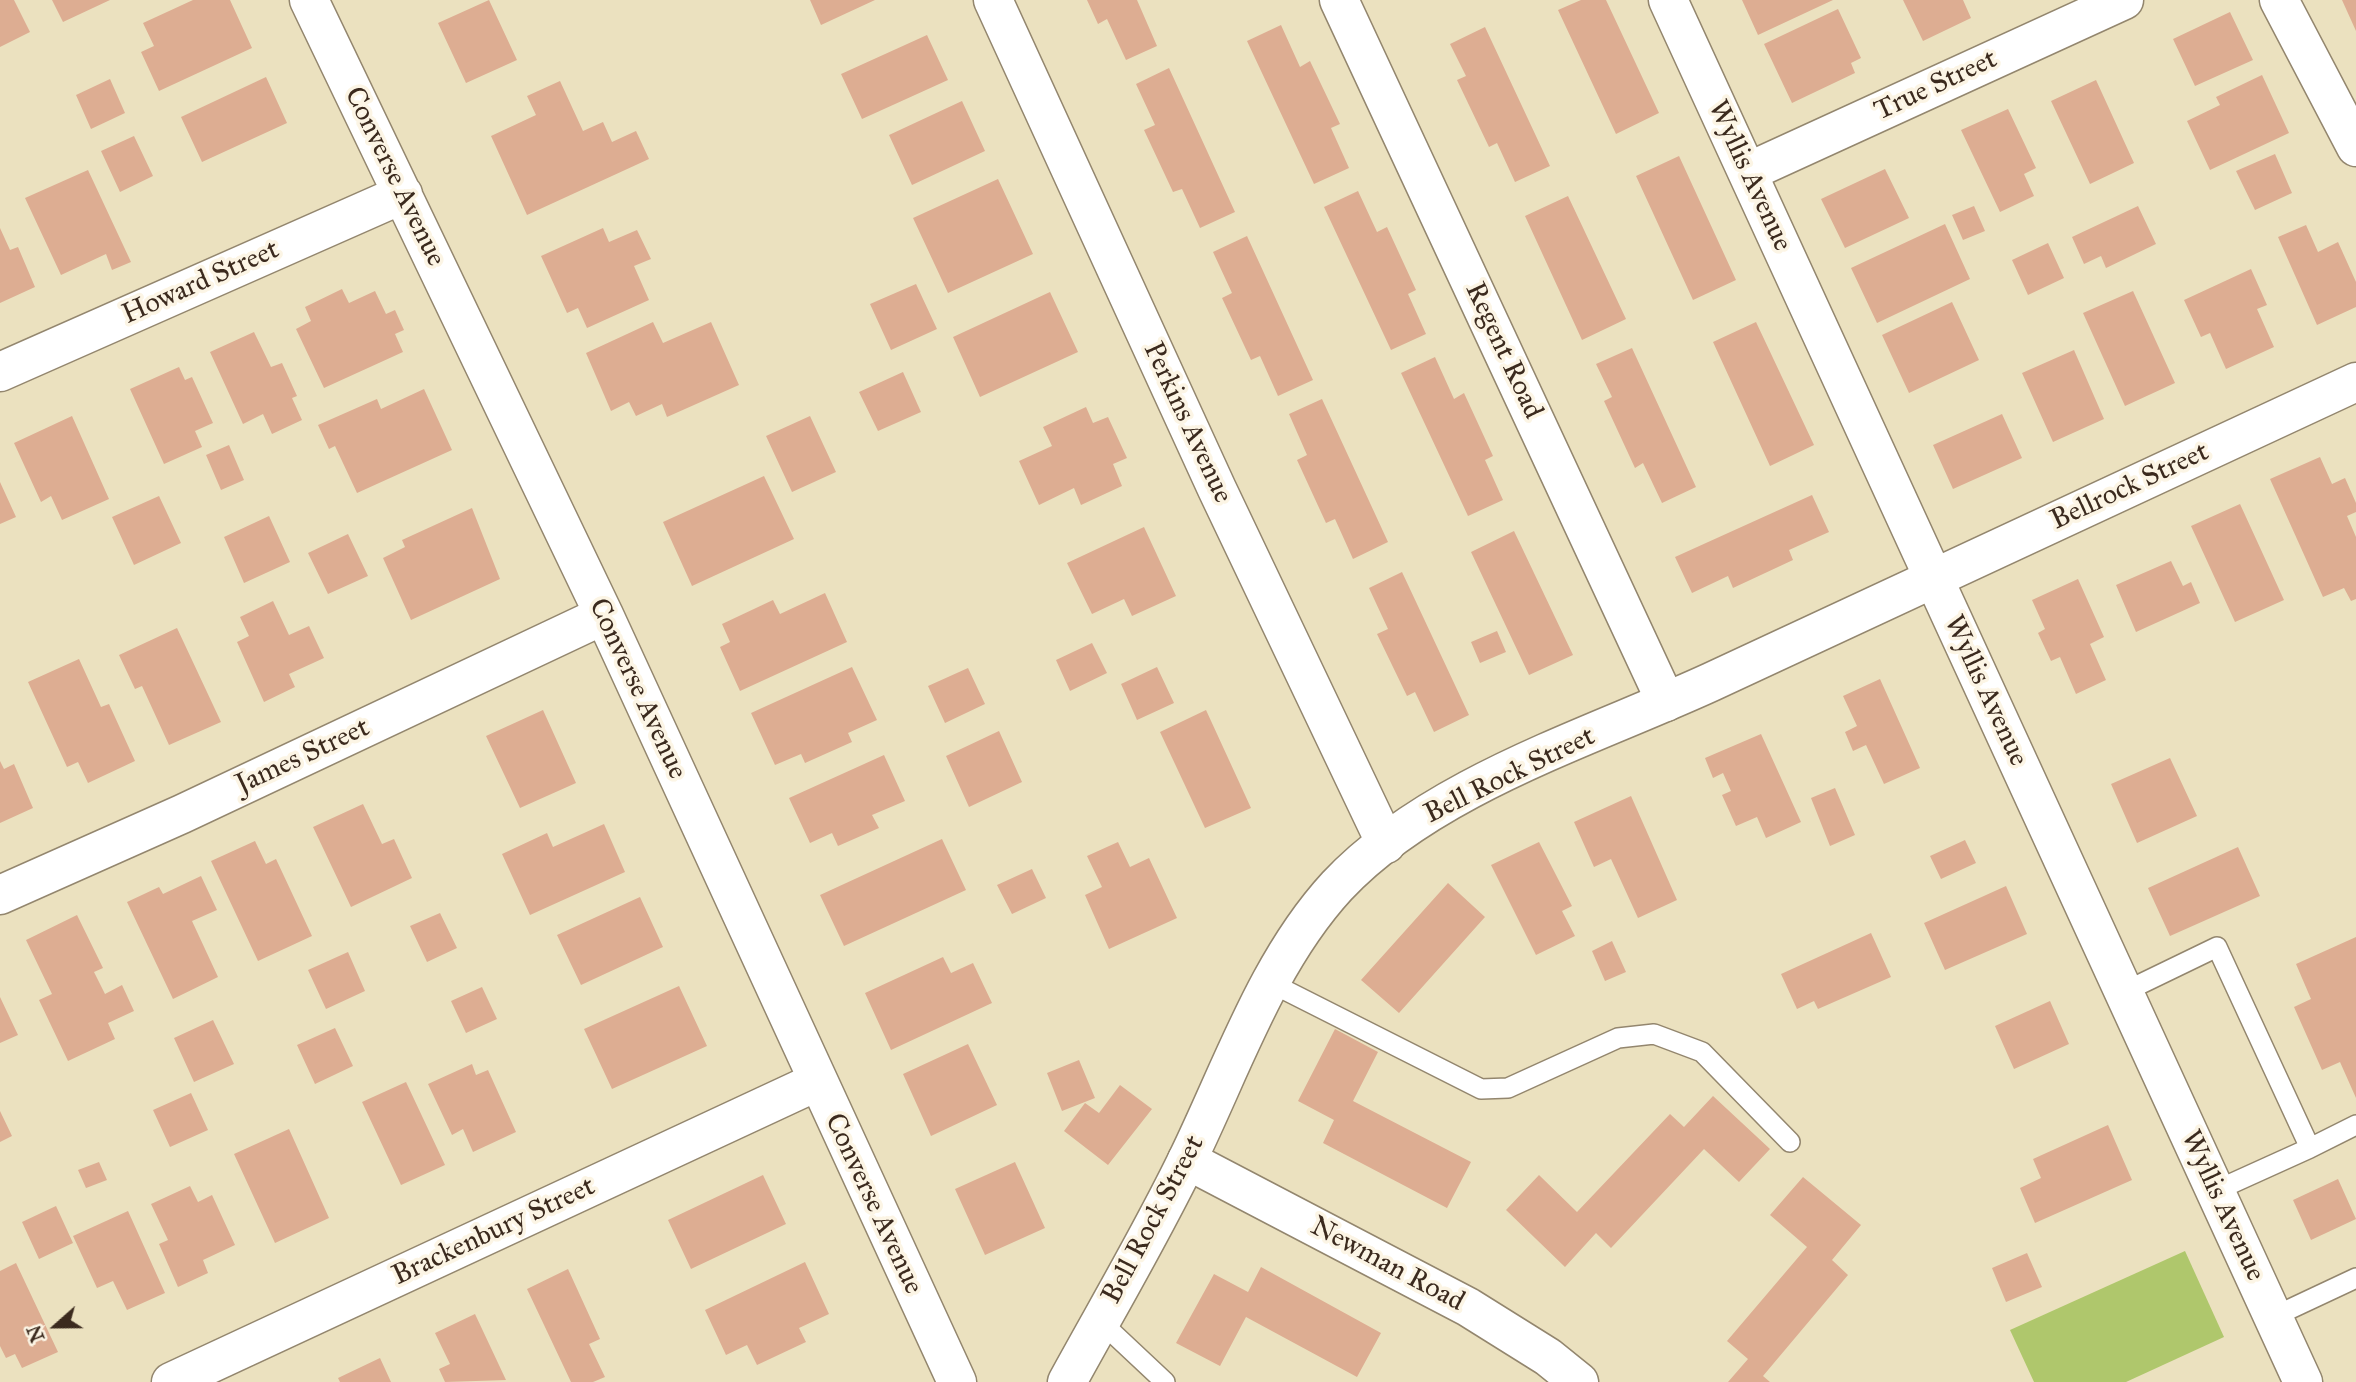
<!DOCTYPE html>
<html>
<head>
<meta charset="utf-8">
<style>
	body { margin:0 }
	#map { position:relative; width:2356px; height:1382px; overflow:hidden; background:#ebe1bf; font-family:"IM FELL Great Primer",serif }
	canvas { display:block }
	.north { position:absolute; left:21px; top:1291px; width:70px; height:70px; -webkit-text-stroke:5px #fcf5e5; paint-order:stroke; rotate:249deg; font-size:19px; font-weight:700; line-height:28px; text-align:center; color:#3b2a1e }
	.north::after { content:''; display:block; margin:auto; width:24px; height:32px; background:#3b2a1e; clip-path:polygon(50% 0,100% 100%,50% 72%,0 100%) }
</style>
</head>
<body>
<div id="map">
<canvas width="2356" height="1382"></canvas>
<div class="north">N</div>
</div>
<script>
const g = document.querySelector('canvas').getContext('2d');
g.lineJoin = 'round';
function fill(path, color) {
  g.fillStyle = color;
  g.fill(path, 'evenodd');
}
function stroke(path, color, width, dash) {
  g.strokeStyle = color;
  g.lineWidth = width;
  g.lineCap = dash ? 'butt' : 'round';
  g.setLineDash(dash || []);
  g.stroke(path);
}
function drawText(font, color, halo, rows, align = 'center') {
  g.font = font + ' "IM FELL Great Primer",serif';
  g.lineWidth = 7;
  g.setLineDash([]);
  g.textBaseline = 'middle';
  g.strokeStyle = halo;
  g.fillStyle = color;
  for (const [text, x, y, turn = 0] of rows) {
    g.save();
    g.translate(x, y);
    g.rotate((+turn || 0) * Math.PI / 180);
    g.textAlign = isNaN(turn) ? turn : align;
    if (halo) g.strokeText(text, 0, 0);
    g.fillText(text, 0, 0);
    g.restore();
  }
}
const green = new Path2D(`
	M2185 1251 2224 1337 2126 1382H2034L2010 1330Z`);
const building = new Path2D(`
	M0 0H14L30 32 0 47Z
	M52 0H110L63 22Z
	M193 0H230L252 48 159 91 141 52 154 46 143 23Z
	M489 0 517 60 466 83 438 23Z
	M810 0H875L821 25Z
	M1087 0H1137L1157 46 1126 60 1107 19 1098 24Z
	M1581 0H1606L1659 113 1616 134 1558 10Z
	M1742 0H1833L1758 35Z
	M1903 0H1963L1971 18 1923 41Z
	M2342 0H2356V31Z
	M1838 9 1861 58 1851 63 1855 73 1792 103 1764 44Z
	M2230 12 2253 60 2195 86 2173 39Z
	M1281 25 1300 67 1310 61 1340 124 1331 128 1349 168 1314 184 1247 41Z
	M1485 27 1550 166 1515 182 1497 143 1489 147 1457 80 1466 76 1450 44Z
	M927 35 948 80 862 119 841 74Z
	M1169 68 1235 212 1200 228 1182 189 1173 192 1144 130 1155 125 1136 84Z
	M2262 75 2289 133 2210 170 2187 121 2220 105 2216 97Z
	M266 77 287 123 202 162 181 117Z
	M110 79 125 113 91 129 76 95Z
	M2096 80 2134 163 2090 184 2051 101Z
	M560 81 583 131 603 122 612 142 636 131 649 159 527 215 491 136 536 115 527 96Z
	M962 101 985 151 912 185 889 135Z
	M2008 109 2036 168 2024 174 2034 196 2000 212 1961 130Z
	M134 136 153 176 120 192 101 151Z
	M2275 154 2292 193 2255 210 2236 171Z
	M1679 156 1736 280 1693 300 1636 176Z
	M1885 169 1909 218 1845 248 1821 199Z
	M88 170 131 262 112 270 106 254 61 275 25 198Z
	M998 179 1033 254 948 293 913 218Z
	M1358 191 1377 232 1387 227 1416 290 1408 294 1426 334 1391 350 1324 207Z
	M1568 196 1626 319 1582 340 1525 216Z
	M1974 206 1985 231 1963 240 1952 215Z
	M2138 206 2156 244 2106 268 2101 256 2084 264 2072 237Z
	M1945 224 1970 279 1877 323 1851 268Z
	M2306 225 2318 252 2338 242 2356 282V307L2317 325 2278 237Z
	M0 228 10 250 18 247 35 287 0 303Z
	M603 228 609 242 637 230 651 259 634 266 649 300 587 328 578 308 567 313 541 256Z
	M1247 236 1313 380 1278 396 1260 356 1251 360 1222 298 1232 293 1213 252Z
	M2048 243 2064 278 2028 295 2012 260Z
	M2251 269 2267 305 2257 309 2274 347 2226 369 2210 333 2201 337 2184 300Z
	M916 284 937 329 891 350 870 304Z
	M342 289 349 303 375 291 386 314 395 310 404 330 395 334 403 352 324 388 296 329 311 321 305 307Z
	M2133 291 2175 383 2125 406 2083 313Z
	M1050 292 1078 352 980 397 953 337Z
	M1952 302 1979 360 1909 393 1882 335Z
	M653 322 663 343 711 322 739 385 667 417 662 404 636 416 629 402 611 411 586 353Z
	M1756 322 1814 445 1770 466 1713 342Z
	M254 332 271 367 282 363 297 396 292 398 302 420 272 434 263 414 243 424 210 352Z
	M1632 348 1696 487 1662 503 1643 463 1635 468 1604 401 1612 397 1596 364Z
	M2074 350 2104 419 2053 442 2022 373Z
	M1435 357 1454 399 1464 393 1493 456 1485 460 1503 500 1468 516 1401 373Z
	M179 367 185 380 192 377 213 423 195 431 202 447 164 464 130 389Z
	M903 372 921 412 878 431 859 392Z
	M424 389 452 450 357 493 335 446 329 449 318 425 377 399 381 409Z
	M1322 399 1388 542 1353 559 1335 519 1326 523 1297 460 1307 455 1289 414Z
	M1086 407 1093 423 1108 417 1127 458 1113 464 1122 486 1081 505 1074 488 1039 505 1019 461 1052 446 1043 427Z
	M2002 414 2022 458 1953 489 1933 445Z
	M72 416 109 499 62 520 51 496 41 502 14 443Z
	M810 416 836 472 792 492 766 436Z
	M229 445 244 480 221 490 206 455Z
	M2320 457 2332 484 2345 478 2356 503V512L2347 516 2356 537V599L2351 601 2344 588 2323 597 2270 479Z
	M764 476 794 539 692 586 663 522Z
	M0 482 16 517 0 524Z
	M1812 495 1829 532 1789 550 1793 560 1733 588 1728 576 1692 593 1675 557Z
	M159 496 181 543 134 565 112 517Z
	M2240 504 2284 600 2235 622 2191 526Z
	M472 508 500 579 411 620 383 558 405 547 402 540Z
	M269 516 290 562 244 583 224 537Z
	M1144 527 1176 596 1132 616 1124 599 1092 614 1067 563Z
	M1514 531 1573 655 1529 675 1471 552Z
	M348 534 368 576 328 594 308 553Z
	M2171 561 2183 586 2191 582 2200 603 2136 632 2116 585Z
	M1402 572 1469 715 1434 732 1415 692 1407 696 1377 634 1388 629 1369 588Z
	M2078 579 2104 637 2090 644 2106 680 2076 694 2060 657 2051 661 2038 633 2045 629 2032 600Z
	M825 593 847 642 740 691 720 647 730 642 722 624 773 600 780 614Z
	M273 601 289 635 309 626 324 658 289 674 295 687 264 702 237 642 249 636 240 617Z
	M177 628 221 722 169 745 142 686 135 689 119 655Z
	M1497 631 1506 652 1480 663 1471 642Z
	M1092 643 1107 673 1070 691 1056 660Z
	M79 659 101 707 109 704 135 761 88 783 78 762 67 767 28 682Z
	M852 667 877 720 848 733 852 742 805 763 801 754 775 765 751 713Z
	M1157 667 1174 703 1137 720 1121 684Z
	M968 668 985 704 945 723 928 686Z
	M1880 679 1920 768 1884 784 1866 745 1853 751 1845 732 1857 726 1843 696Z
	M543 710 576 783 520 808 486 736Z
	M1206 710 1251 808 1205 828 1160 732Z
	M999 731 1022 782 969 807 946 756Z
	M1761 734 1801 822 1766 838 1757 817 1736 826 1722 795 1731 791 1723 773 1713 778 1705 758Z
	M884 755 905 801 872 815 879 828 838 846 832 833 810 843 789 798Z
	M2170 758 2197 816 2137 843 2111 784Z
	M0 761 4 769 14 764 33 808 0 823Z
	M1835 788 1855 835 1830 846 1811 798Z
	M1631 796 1677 900 1638 918 1611 859 1594 867 1574 822Z
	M363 804 382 844 394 839 412 878 351 907 313 827Z
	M604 824 625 872 530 915 502 854 547 833 553 847Z
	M942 839 966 890 844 946 820 895Z
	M1965 840 1976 863 1941 879 1930 856Z
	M255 841 266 864 276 859 312 936 258 961 211 861Z
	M1118 842 1130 867 1149 858 1177 918 1109 949 1085 895 1102 887 1087 856Z
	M1539 842 1572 906 1562 911 1575 936 1536 955 1491 865Z
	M2238 847 2260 896 2170 936 2148 888Z
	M1032 869 1046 898 1012 914 997 885Z
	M201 876 217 910 192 921 218 977 173 999 127 902 159 887 163 894Z
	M1448 883 1485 917 1399 1013 1361 980Z
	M2006 886 2027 934 1945 970 1924 923Z
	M640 897 663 947 581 985 557 935Z
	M440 913 457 948 427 962 410 926Z
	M77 915 103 968 94 972 105 994 122 985 134 1011 108 1023 115 1039 68 1061 39 1000 52 994 26 940Z
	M1871 933 1891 977 1818 1009 1814 1001 1797 1009 1781 974Z
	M2356 937V1098L2340 1062 2322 1070 2294 1007 2311 999 2296 964Z
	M1612 941 1626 972 1605 981 1592 951Z
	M348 952 365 991 326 1009 308 970Z
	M943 957 951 973 973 963 992 1003 891 1050 865 993Z
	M679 986 707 1046 612 1089 584 1029Z
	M482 987 497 1019 466 1033 451 1001Z
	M0 997 18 1035 0 1043Z
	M2050 1001 2069 1044 2014 1069 1995 1026Z
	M213 1020 234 1064 194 1082 174 1038Z
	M335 1028 353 1066 315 1084 297 1045Z
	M1335 1029 1378 1052 1353 1101 1471 1162 1447 1208 1323 1143 1334 1120 1298 1101Z
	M968 1044 997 1105 931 1136 903 1074Z
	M1079 1060 1095 1098 1062 1111 1047 1073Z
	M472 1064 476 1075 488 1070 516 1132 473 1152 463 1129 452 1135 428 1084Z
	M406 1082 445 1165 401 1185 362 1102Z
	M1120 1085 1152 1109 1108 1165 1064 1131 1085 1103 1099 1113Z
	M191 1093 208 1130 170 1147 153 1110Z
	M1713 1096 1770 1149 1739 1182 1704 1149 1611 1248 1596 1233 1565 1267 1506 1210 1539 1175 1577 1212 1670 1114 1684 1127Z
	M0 1111 12 1136 0 1142Z
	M2108 1125 2132 1180 2035 1223 2020 1188 2041 1178 2033 1159Z
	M289 1129 329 1218 275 1243 234 1154Z
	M99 1162 107 1180 86 1188 78 1170Z
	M1015 1162 1045 1228 985 1255 955 1189Z
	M763 1175 786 1224 691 1269 668 1220Z
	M1803 1177 1861 1225 1832 1260 1848 1275 1763 1376 1770 1382H1728L1748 1359 1727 1341 1807 1247 1770 1215Z
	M2338 1179 2356 1219 2311 1240 2293 1200Z
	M190 1186 198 1202 212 1195 235 1245 203 1260 208 1273 178 1287 159 1244 168 1240 151 1204Z
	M56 1206 73 1243 39 1259 22 1222Z
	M128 1211 165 1293 127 1310 113 1281 97 1288 73 1236Z
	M2027 1253 2042 1287 2006 1302 1992 1268Z
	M805 1262 829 1314 799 1328 806 1342 757 1365 747 1345 726 1355 705 1310Z
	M16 1263 58 1352 22 1368 15 1354 6 1358 0 1346V1271Z
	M1261 1267 1381 1333 1357 1377 1246 1317 1220 1366 1176 1343 1214 1274 1248 1292Z
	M568 1269 600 1339 589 1344 605 1377 593 1382H571L527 1289Z
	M475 1314 506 1380 445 1382 439 1369 450 1364 435 1333Z
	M380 1358 391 1382H340L338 1378Z`);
const service = new Path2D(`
	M1271 983 1481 1089 1508 1088 1618 1038 1654 1034 1702 1052 1790 1142
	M2124 992 2217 947 2310 1148 2215 1191
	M2310 1148 2356 1125
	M2273 1317 2356 1278
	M1100 1321 1165 1382`);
const minor = new Path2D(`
	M309 0 604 615 957 1382
	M993 0 1217 489 1386 844
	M1339 0 1666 702
	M1668 0 2303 1382
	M1748 172 2124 0
	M0 372 403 194
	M0 895 182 814 604 615
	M1187 1160 1468 1307 1548 1357 1579 1382
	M171 1382 816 1082`);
const tertiary = new Path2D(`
	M2279 0 2356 147
	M1067 1382C1108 1307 1152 1233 1189 1156 1233 1065 1268 961 1337 886 1431 786 1589 738 1711 682 1926 582 2141 482 2356 382`);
const streetNames = [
	["True Street",1936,86,-25],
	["Wyllis Avenue",1749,176,65],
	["Converse Avenue",394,177,64],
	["Howard Street",201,283,-24],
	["Regent Road",1503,351,65],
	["Perkins Avenue",1187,423,65],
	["Bellrock Street",2130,487,-25],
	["Converse Avenue",637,689,65],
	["Wyllis Avenue",1985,691,65],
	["James Street",303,757,-25],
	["Bell Rock Street",1510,776,-26],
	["Converse Avenue",873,1204,65],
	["Wyllis Avenue",2222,1206,65],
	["Bell Rock Street",1154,1220,-62],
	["Brackenbury Street",494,1232,-25],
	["Newman Road",1387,1265,28]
];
fill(green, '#afc76c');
fill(building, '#ddad92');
stroke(service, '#93866e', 22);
stroke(minor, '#93866e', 41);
stroke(tertiary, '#93866e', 41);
stroke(service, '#fff', 19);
stroke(minor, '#fff', 38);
stroke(tertiary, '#fff', 38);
drawText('28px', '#3b2a1e', '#fcf5e5', streetNames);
</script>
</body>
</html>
